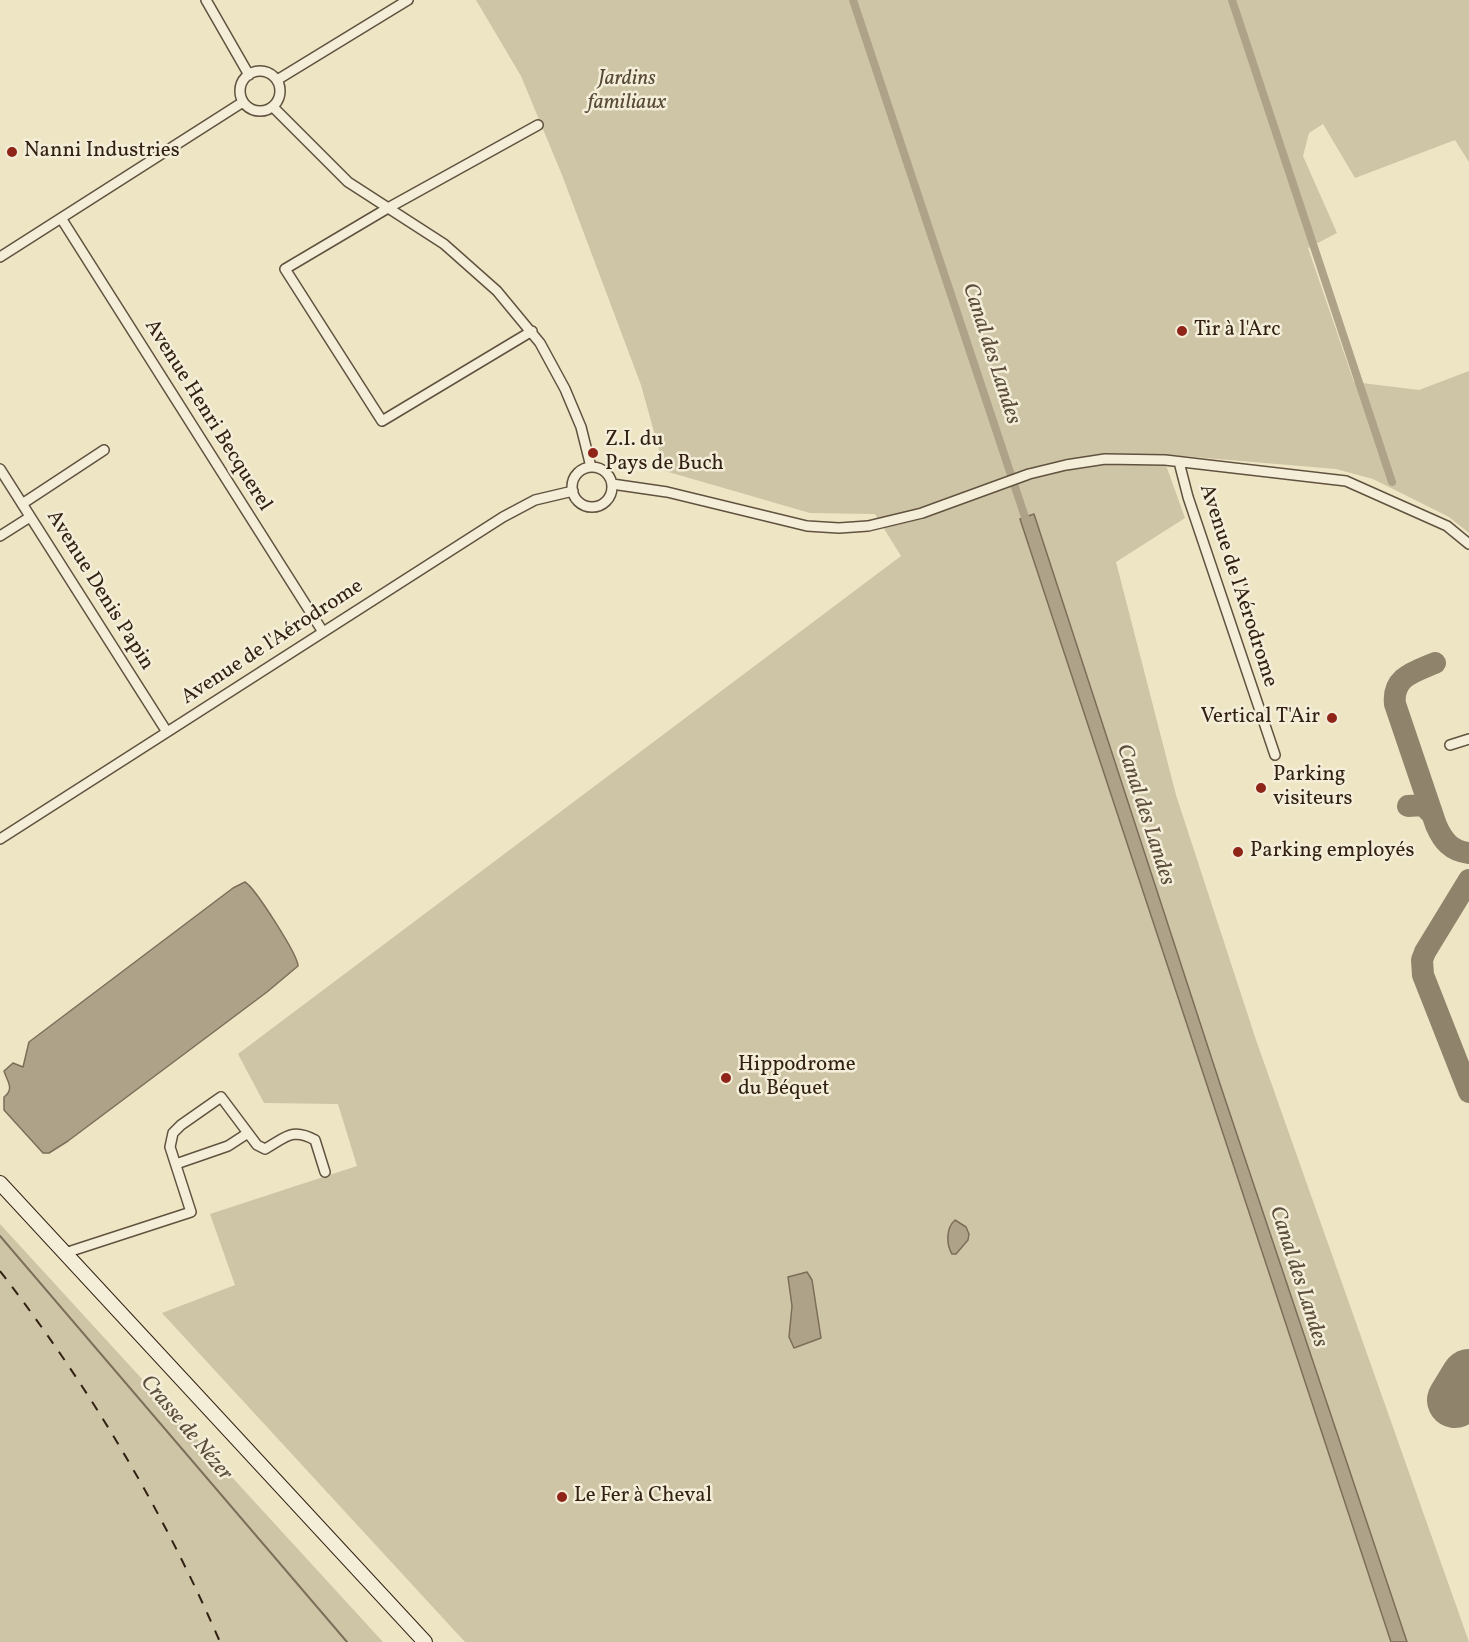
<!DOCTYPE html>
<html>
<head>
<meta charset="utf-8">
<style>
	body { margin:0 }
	canvas { display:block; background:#eee5c4 }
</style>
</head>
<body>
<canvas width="1469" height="1642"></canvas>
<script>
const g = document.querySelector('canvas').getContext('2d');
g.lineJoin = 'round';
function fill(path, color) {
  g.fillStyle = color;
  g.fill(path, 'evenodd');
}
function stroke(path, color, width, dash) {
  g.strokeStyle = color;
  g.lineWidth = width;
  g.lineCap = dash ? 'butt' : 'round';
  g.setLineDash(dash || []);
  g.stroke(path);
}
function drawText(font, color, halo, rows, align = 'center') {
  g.font = font + ' Vollkorn,serif';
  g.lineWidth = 5;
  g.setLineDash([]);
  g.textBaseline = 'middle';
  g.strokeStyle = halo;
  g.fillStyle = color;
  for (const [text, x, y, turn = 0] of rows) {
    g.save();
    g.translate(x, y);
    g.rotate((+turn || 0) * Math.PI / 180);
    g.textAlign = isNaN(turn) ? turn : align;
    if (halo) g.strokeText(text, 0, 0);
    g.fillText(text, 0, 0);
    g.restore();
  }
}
const green = new Path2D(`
	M476 0H1469V162L1455 140 1355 178 1323 124 1309 133 1303 156 1337 233 1308 248 1354 382 1419 390 1469 371V533L1449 517 1373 479 1336 469 1158 454 1167 468 1185 518 1116 562 1176 795 1256 1040 1469 1642H465L162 1313 235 1285 210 1214 357 1166 338 1104 264 1103 238 1054 901 556 875 514 810 513 665 471 641 385 562 175 521 76Z
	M0 1224 383 1642H0Z`);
const water = new Path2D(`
	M1034 514 1221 1087 1407 1642H1391L1020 519Z
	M245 882C255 888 298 955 298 966L267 992 68 1141 49 1153H43L4 1110V1097C15 1089 7 1081 4 1071L13 1063 23 1067 29 1042 233 888Z
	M955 1220 966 1227 969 1234 968 1240 956 1254H952C946 1244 946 1228 955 1220Z
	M807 1272 812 1280 821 1338 794 1348 789 1337 792 1306 788 1277Z`);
const stream = new Path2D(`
	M0 1236 347 1642`);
const canal = new Path2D(`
	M853 0 1028 526
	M1232 0 1392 482`);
const taxiway = new Path2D(`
	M1435 663C1414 672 1392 677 1395 704L1436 825C1443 841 1451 851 1469 853
	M1408 806 1423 805 1432 814
	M1469 880 1425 952 1422 960 1423 975 1469 1092`);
const runway = new Path2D(`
	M1455 1400 1469 1377`);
const street = new Path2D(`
	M206 0 249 75
	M240 91a20 20 0 1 1 40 0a20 20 0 1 1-40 0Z
	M277 80 408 0
	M273 107 348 182 444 244 497 291 540 343 565 389 581 427 591 467
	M61 218 323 632
	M0 257 243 102
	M532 331 382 421 285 269 388 208 538 125
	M1179 462 1188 497 1275 755
	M572 487a20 20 0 1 1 40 0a20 20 0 1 1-40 0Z
	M0 469 167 732
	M612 484 667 492 807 526 839 528 868 526 922 513 1029 474 1066 465 1105 459 1165 460 1346 481 1447 526 1469 544
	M22 504 104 450
	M0 536 30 517
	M1450 745 1469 739
	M0 839 503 517 535 500 573 491
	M176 1164 228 1146 248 1133
	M65 1253 191 1212 170 1147 173 1133 181 1125 221 1097 257 1145 265 1149C285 1138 292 1127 315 1140L325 1172`);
const secondary = new Path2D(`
	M0 1183 425 1642`);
const rail = new Path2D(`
	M0 1271C88 1385 163 1510 220 1642`);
const markers = [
	[12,152,6,"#8f2418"],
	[1182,331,6,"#8f2418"],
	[593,453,6,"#8f2418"],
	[1332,718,6,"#8f2418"],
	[1261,788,6,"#8f2418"],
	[1238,852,6,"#8f2418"],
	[726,1078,6,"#8f2418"],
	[562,1497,6,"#8f2418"]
];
const parkNames = [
	["Jardins",627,80],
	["familiaux",627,104]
];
const poiNames = [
	["Nanni Industries",24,152],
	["Tir à l'Arc",1194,331],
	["Z.I. du",605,441],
	["Pays de Buch",605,465],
	["Vertical T'Air",1320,718,"right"],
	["Parking",1273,776],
	["visiteurs",1273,800],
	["Parking employés",1250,852],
	["Hippodrome",738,1066],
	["du Béquet",738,1090],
	["Le Fer à Cheval",574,1497]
];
const streetNames = [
	["Avenue Henri Becquerel",207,416,58],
	["Avenue de l'Aérodrome",1237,586,72],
	["Avenue Denis Papin",99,591,58],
	["Avenue de l'Aérodrome",273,643,-33]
];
const waterNames = [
	["Canal des Landes",990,354,72],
	["Canal des Landes",1144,815,72],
	["Canal des Landes",1297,1277,72],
	["Crasse de Nézer",185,1429,50]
];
fill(green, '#cec4a6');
fill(water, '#aea288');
stroke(water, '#7c6e59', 1.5);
stroke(stream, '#7c6e59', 2);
stroke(canal, '#aea288', 8);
stroke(taxiway, '#90836c', 22);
stroke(runway, '#90836c', 56);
stroke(street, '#61523f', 12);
stroke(secondary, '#322113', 16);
stroke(street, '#f4eed9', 9);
stroke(secondary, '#f4eed9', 14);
stroke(rail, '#322113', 2, [10, 10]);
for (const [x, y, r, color] of markers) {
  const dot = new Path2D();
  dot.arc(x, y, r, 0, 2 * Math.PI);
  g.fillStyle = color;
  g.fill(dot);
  stroke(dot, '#f4eed9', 2);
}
drawText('italic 21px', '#594a38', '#f4eed9', parkNames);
drawText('21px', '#322113', '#f4eed9', poiNames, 'left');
drawText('21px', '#322113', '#f4eed9', streetNames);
drawText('italic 22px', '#5d4e3c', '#f4eed9', waterNames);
</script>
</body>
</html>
